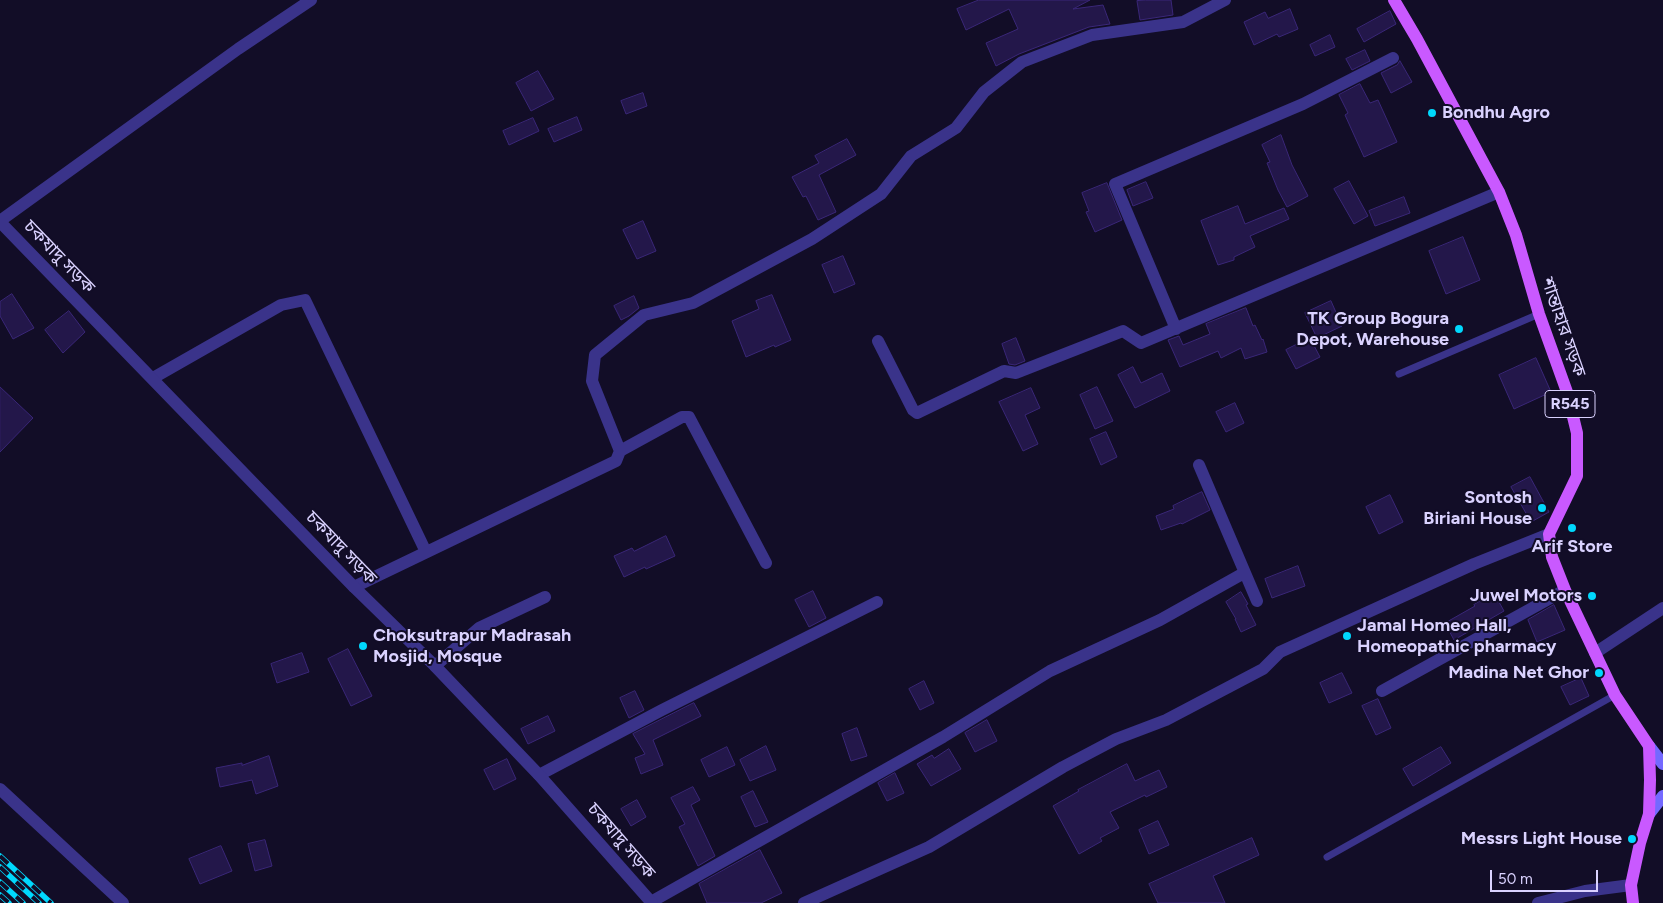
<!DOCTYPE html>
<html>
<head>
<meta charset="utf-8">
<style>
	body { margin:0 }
	#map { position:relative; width:1663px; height:903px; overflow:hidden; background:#120d27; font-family:Figtree,sans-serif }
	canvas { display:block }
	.scale { position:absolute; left:1490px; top:870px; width:108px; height:22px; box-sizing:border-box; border:2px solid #dad2ff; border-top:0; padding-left:6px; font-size:15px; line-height:18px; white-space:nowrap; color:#dad2ff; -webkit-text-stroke:4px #120d27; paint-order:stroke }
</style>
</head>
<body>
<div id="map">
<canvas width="1663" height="903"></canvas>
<div class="scale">50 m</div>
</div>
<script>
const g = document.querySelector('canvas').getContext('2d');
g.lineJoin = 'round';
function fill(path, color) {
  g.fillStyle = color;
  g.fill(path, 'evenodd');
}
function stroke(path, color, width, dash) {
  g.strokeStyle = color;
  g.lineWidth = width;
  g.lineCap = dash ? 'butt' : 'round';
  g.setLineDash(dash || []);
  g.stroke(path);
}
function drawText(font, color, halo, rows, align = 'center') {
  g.font = font + ' Figtree,"Noto Sans Bengali",sans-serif';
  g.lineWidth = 4;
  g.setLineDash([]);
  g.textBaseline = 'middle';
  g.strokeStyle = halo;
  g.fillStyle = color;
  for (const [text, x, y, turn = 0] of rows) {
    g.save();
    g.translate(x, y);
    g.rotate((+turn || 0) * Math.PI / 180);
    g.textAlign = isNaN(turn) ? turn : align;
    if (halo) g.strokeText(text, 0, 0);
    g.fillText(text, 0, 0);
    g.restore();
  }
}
const building = new Path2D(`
	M979 0H1090L1073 9 1103 5 1110 24 1089 27 1019 54 996 66 986 43 1018 29 1009 9 966 30 957 9Z
	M1146 0H1171L1173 15 1140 20 1137 1Z
	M1290 9 1298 29 1279 37 1277 34 1254 45 1244 22 1265 12 1268 18Z
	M1390 11 1396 24 1364 42 1357 29Z
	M1330 35 1335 47 1315 56 1310 45Z
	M1365 50 1370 61 1352 70 1346 59Z
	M1400 61 1412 82 1391 93 1381 73 1397 65Z
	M538 71 554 99 531 111 516 83Z
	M1360 84 1370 103 1378 100 1397 142 1364 157 1345 115 1348 113 1339 95Z
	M643 93 647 106 626 114 621 101Z
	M577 117 582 130 554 142 548 129Z
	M533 118 539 131 509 145 503 131Z
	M1281 135 1292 165 1308 196 1287 207 1278 190 1267 163 1270 162 1262 145Z
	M847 139 856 155 819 175 836 212 818 220 806 196 803 197 792 177 819 163 815 156Z
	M1349 181 1368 216 1354 224 1334 189Z
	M1146 182 1153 198 1133 206 1127 190Z
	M1107 183 1122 220 1095 232 1086 212 1089 211 1082 193Z
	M1404 197 1410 213 1375 226 1369 211Z
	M1238 206 1245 224 1284 208 1289 219 1250 236 1255 247 1234 257V260L1218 265 1201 221Z
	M643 221 656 251 637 259 623 230Z
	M1463 237 1480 280 1446 294 1429 251Z
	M843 256 855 284 834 293 822 265Z
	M12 294 34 328 13 339 0 316V302Z
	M772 295 791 340 775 347 774 345 746 357 732 321 759 309 756 301Z
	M634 296 639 308 629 316 621 320 614 306Z
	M1331 301 1342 326 1317 338 1305 313Z
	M1246 308 1253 326 1255 325 1262 340 1263 339 1267 352 1245 359 1241 348 1221 358 1218 351 1180 367 1168 340 1179 336 1183 345 1210 334 1206 324Z
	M69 311 85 332 63 353 45 330Z
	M1016 338 1025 361 1015 365 1009 364 1002 344Z
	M1310 338 1320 357 1296 369 1286 350Z
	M1536 358 1551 392 1514 409 1499 375Z
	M1133 367 1141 383 1162 373 1170 391 1135 408 1118 375Z
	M0 387 33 418 0 452Z
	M1097 387 1113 421 1095 429 1080 395Z
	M1031 388 1040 408 1025 415 1038 444 1023 451 999 402Z
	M1235 403 1244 423 1226 432 1216 412Z
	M1106 432 1117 457 1101 465 1090 439Z
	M1530 477 1549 512 1531 522 1511 487Z
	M1202 492 1210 510 1182 524 1181 523 1161 530 1156 516 1174 509 1173 506Z
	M1390 495 1403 522 1379 534 1366 507Z
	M666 536 675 556 646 569 645 567 624 577 614 556 632 548 634 551Z
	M1298 566 1305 586 1272 598 1265 579Z
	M813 591 826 618 809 627 795 600Z
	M1241 592 1248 604 1246 605 1256 625 1241 632 1235 619H1236L1226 602Z
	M1494 593 1504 611 1454 640 1445 623 1475 606 1474 605Z
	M1554 605 1565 630 1537 642 1528 620Z
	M348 649 372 696 351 706 328 659Z
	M302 653 309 672 277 683 271 664Z
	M1342 673 1352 693 1329 703 1320 683Z
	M1581 678 1589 696 1570 705 1561 687Z
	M924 681 934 703 920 710 909 689Z
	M635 691 644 710 629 718 620 698Z
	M1378 699 1391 728 1376 735 1362 706Z
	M694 703 701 716 653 740 663 765 641 774 635 758 645 754 633 734Z
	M548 716 555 731 528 744 521 729Z
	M987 720 997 741 975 752 965 733Z
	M857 728 867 756 851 761 842 734Z
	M766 746 776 770 750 781 740 760Z
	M727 747 735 765 709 777 701 760Z
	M1441 747 1451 763 1413 786 1403 769Z
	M949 749 961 769 931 786 917 764 932 755 934 758Z
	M269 756 278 786 256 794 252 780 220 787 216 768 242 763V765Z
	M507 759 516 779 494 790 484 770Z
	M1127 764 1135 781 1159 770 1167 787 1146 797 1145 795 1110 812 1119 828 1100 838 1102 841 1079 854 1053 806 1079 791 1078 790Z
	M895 773 904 793 887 801 878 783Z
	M693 787 700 800 691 805 715 856 698 866 679 827 685 824 671 798Z
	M753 791 768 822 755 827 741 797Z
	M637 800 646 817 631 826 621 809Z
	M1158 821 1169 845 1149 854 1139 830Z
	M1252 838 1259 855 1213 876 1225 903H1158L1149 884Z
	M265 840 272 866 255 871 248 844Z
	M221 846 232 871 200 884 189 859Z
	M760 850 782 893 761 903H707L699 884Z`);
const service = new Path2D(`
	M1399 374 1539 314
	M1327 857 1615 695`);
const minor = new Path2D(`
	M1176 329 1115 184 1303 104 1393 58
	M878 341 913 410 917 413 1004 371 1016 373 1123 331 1141 343 1499 192
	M153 378 281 305 305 300 426 552
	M620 451 682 417H689L766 563
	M1199 465 1257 601
	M354 587 616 461 620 451 592 381 595 355 644 315 693 303 812 239 881 194 911 156 956 128 984 92 1022 62 1092 35 1183 22 1225 0
	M1595 653 1663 608
	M435 666 479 628 545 597
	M1382 691 1565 590
	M539 775 662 710 877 602
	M0 789 123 903
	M651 902 943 737 1050 671 1160 620 1244 573
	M804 903 929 847 1063 767 1116 739 1166 720 1263 669 1280 652 1474 564 1549 534
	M1538 903 1585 891 1631 885`);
const tertiary = new Path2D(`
	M0 221 238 49 311 0
	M0 222 354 587 435 666 539 775 652 903`);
const secondary = new Path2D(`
	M1649 746 1663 764
	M1649 814 1663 796`);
const primary = new Path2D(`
	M1394 0 1417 39 1499 192 1516 235 1539 314 1567 392 1577 433V476L1549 534 1552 557 1565 590 1615 695 1649 746 1650 780 1649 814 1640 843 1631 885 1633 903`);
const rail = new Path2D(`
	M0 856 51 903
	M0 867 39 903
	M0 882 23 903
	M0 895 9 903`);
const markers = [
	[1432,113,5,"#00d8fd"],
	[1459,329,5,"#00d8fd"],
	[1542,508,5,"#00d8fd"],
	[1572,528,5,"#00d8fd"],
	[1592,596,5,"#00d8fd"],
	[1347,636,5,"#00d8fd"],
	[363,646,5,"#00d8fd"],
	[1599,673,5,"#00d8fd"],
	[1632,839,5,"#00d8fd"]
];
const shields = [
	[1570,404,50]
];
const shieldNames = [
	["R545",1570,404]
];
const poiNames = [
	["Bondhu Agro",1442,113,"left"],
	["TK Group Bogura",1449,319],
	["Depot, Warehouse",1449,340],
	["Sontosh",1532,498],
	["Biriani House",1532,519],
	["Arif Store",1572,547,"center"],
	["Juwel Motors",1582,596],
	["Jamal Homeo Hall,",1357,626,"left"],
	["Homeopathic pharmacy",1357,647,"left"],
	["Choksutrapur Madrasah",373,636,"left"],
	["Mosjid, Mosque",373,657,"left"],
	["Madina Net Ghor",1589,673],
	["Messrs Light House",1622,839]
];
const streetNames = [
	["চকযাদু সড়ক",59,257,46],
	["শান্তাহার সড়ক",1563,327,71],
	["চকযাদু সড়ক",341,548,46],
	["চকযাদু সড়ক",621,841,49]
];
fill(building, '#23174a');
stroke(building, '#3a2778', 1);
stroke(service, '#3a338a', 7);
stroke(minor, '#3a338a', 12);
stroke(tertiary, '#3a338a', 12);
stroke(secondary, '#7469ff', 12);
stroke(primary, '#c959ff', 12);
stroke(rail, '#00d8fd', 5.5);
stroke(rail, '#120d27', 4, [11]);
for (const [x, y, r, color] of markers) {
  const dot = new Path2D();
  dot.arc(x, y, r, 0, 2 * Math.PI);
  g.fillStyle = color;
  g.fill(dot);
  stroke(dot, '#120d27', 2);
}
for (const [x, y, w] of shields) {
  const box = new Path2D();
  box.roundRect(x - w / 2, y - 13.5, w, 27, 4);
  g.fillStyle = '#120d27';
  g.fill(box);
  stroke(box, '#dad2ff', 1);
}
drawText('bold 16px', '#dad2ff', null, shieldNames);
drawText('bold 18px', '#dad2ff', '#120d27', poiNames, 'right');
drawText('18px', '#dad2ff', '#120d27', streetNames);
</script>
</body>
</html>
